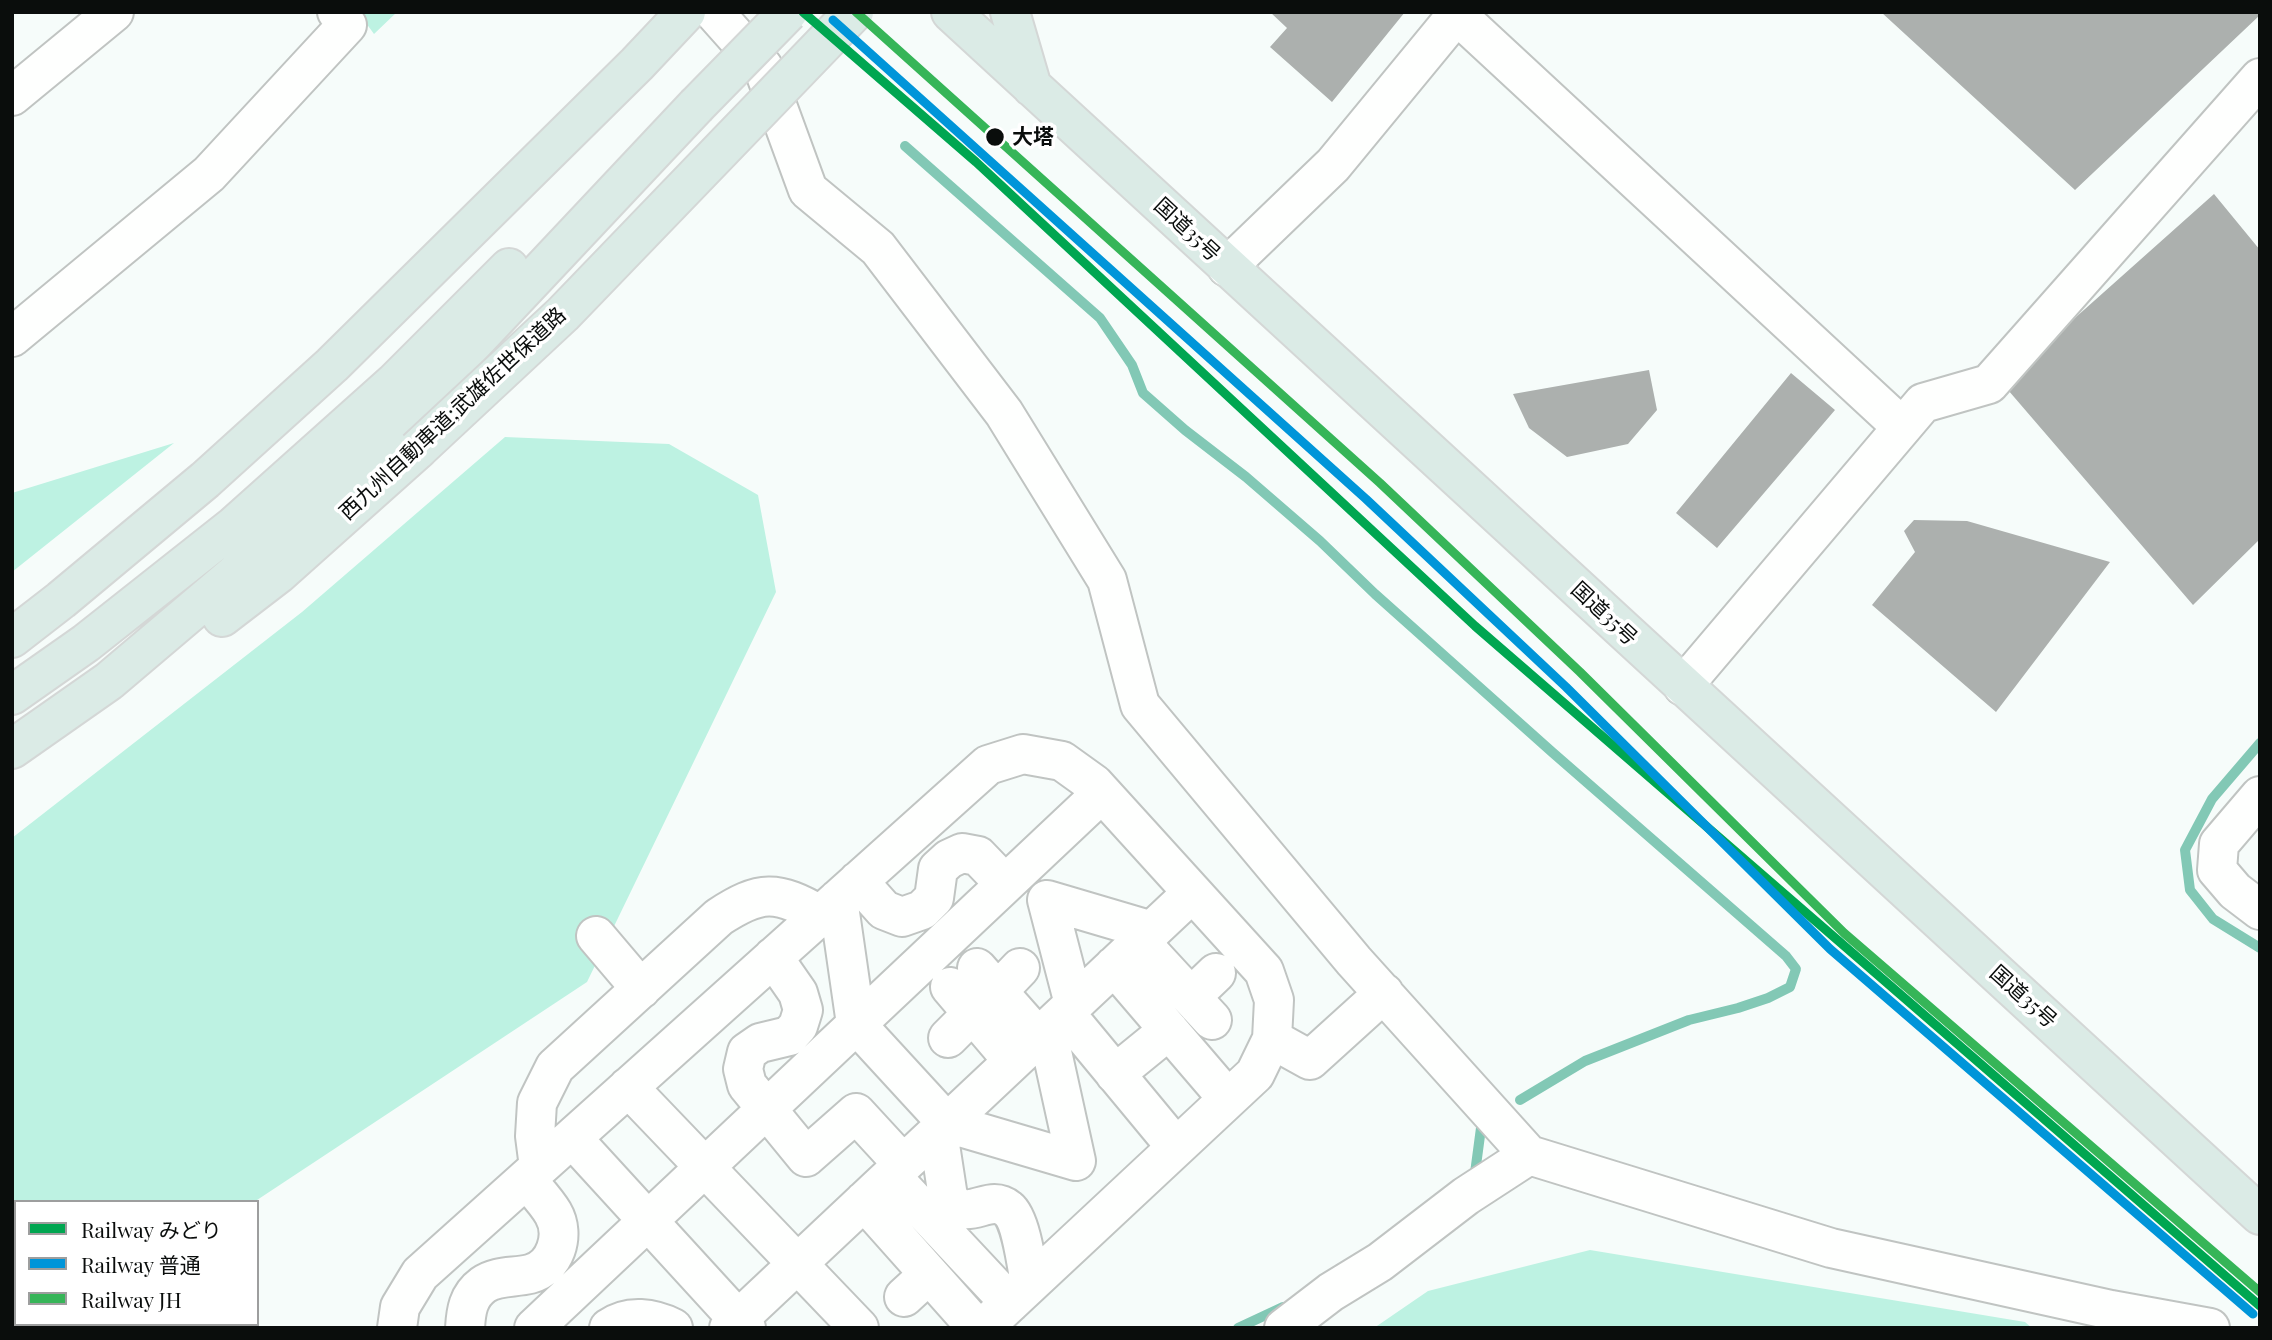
<!DOCTYPE html>
<html>
<head>
<meta charset="utf-8">
<style>
	body { margin:0 }
	#map { position:relative; width:2272px; height:1340px; overflow:hidden; background:#f6fcfa; font-family:"Playfair Display","Noto Sans JP",serif }
	canvas { display:block }
	.frame { position:absolute; inset:0; border:14px solid #0a0d0c; pointer-events:none }
	.legend { position:absolute; left:14px; top:1200px; width:245px; height:126px; box-sizing:border-box; background:#fff; border:2px solid #9d9e9e; margin:0; padding:9px 12px; list-style:none; font-size:21px; color:#0a0d0c }
	.legend li { display:flex; align-items:center; gap:14px; height:35px }
	.legend b { width:35px; border:2px solid #9d9e9e }
</style>
</head>
<body>
<div id="map">
<canvas width="2272" height="1340"></canvas>
<div class="frame"></div>
<ul class="legend">
<li><b style="height:9px;background:#00a651"></b>Railway みどり</li>
<li><b style="height:9px;background:#0095d9"></b>Railway 普通</li>
<li><b style="height:9px;background:#36b558"></b>Railway JH</li>
</ul>
</div>
<script>
const g = document.querySelector('canvas').getContext('2d');
g.lineJoin = 'round';
function fill(path, color) {
  g.fillStyle = color;
  g.fill(path, 'evenodd');
}
function stroke(path, color, width, dash) {
  g.strokeStyle = color;
  g.lineWidth = width;
  g.lineCap = dash ? 'butt' : 'round';
  g.setLineDash(dash || []);
  g.stroke(path);
}
function drawText(font, color, halo, rows, align = 'center') {
  g.font = font + ' "Playfair Display","Noto Sans JP",serif';
  g.lineWidth = 7;
  g.setLineDash([]);
  g.textBaseline = 'middle';
  g.strokeStyle = halo;
  g.fillStyle = color;
  for (const [text, x, y, turn = 0] of rows) {
    g.save();
    g.translate(x, y);
    g.rotate((+turn || 0) * Math.PI / 180);
    g.textAlign = isNaN(turn) ? turn : align;
    if (halo) g.strokeText(text, 0, 0);
    g.fillText(text, 0, 0);
    g.restore();
  }
}
const green = new Path2D(`
	M358 12H397L374 34Z
	M505 437 669 444 758 495 776 592 587 982 254 1202H16V1324H97L94 1328H12V838L302 612Z
	M174 443 12 572V493Z
	M1590 1250 2025 1322 2032 1328H1374L1428 1291Z`);
const stream = new Path2D(`
	M905 146 1100 318 1132 365 1143 393 1185 430 1246 477 1320 541 1375 594 1552 752 1786 956 1796 969 1790 987 1768 998 1738 1008 1689 1020 1585 1061 1520 1100
	M2260 743 2212 799 2185 850 2190 890 2213 919 2260 948
	M1471 1176 1475 1173 1481 1128
	M1238 1328 1283 1307`);
const building = new Path2D(`
	M1270 12H1405L1332 102 1270 47 1287 28Z
	M1881 12H2260V15L2075 190Z
	M2214 194 2260 250V539L2193 605 2002 383Z
	M1649 370 1657 410 1628 444 1567 457 1529 428 1513 394Z
	M1791 373 1835 410 1717 548 1676 513Z
	M1914 520 1967 521 2110 562 1996 712 1872 605 1915 552 1904 531Z`);
const minor = new Path2D(`
	M714 12 763 67 808 190 878 248 1004 413 1107 580 1140 705 1354 961 1529 1155 1831 1248 2111 1310 2210 1328
	M1463 12 1467 24 1902 427
	M12 96 114 12
	M1227 267 1333 165 1459 12
	M12 337 209 174 347 25 337 12
	M1683 686 1923 403 1989 384 2260 78
	M2260 796 2219 844 2217 870 2235 891 2260 910
	M858 881 884 910 902 917 922 910 934 898 938 869 949 859 962 853 978 856 1005 884
	M838 899 856 1024 947 1123 1076 1161 1047 1029
	M1047 900 1152 931
	M1047 900 1074 1004
	M596 936 641 989
	M1140 942 1212 1020
	M773 957 798 993 803 1010 798 1026 789 1036 760 1043 747 1052 743 1069 747 1085 806 1157 856 1113 903 1164
	M1114 966 1228 1099
	M977 968 1038 1037
	M950 987 1013 1061
	M998 991 1020 968
	M1191 997 1216 973
	M1065 1013 1176 1147
	M948 1038 973 1013
	M1272 1039 1310 1060 1384 993
	M1115 1074 1169 1030
	M628 1087 859 1328
	M938 1132 948 1197C967 1226 988 1192 1008 1209 1021 1219 1027 1267 1030 1284
	M572 1138 746 1328
	M539 1167 535 1136 537 1103 555 1067 719 917C760 890 777 890 820 915
	M891 1176 1010 1303
	M864 1201 977 1328
	M904 1297 929 1274
	M397 1328 400 1307 420 1274 988 765 1023 754 1062 761 1094 784 1264 971 1274 1000 1272 1039 1255 1074 983 1328
	M465 1328C466 1311 468 1296 483 1285 497 1275 514 1278 530 1274 555 1268 566 1235 553 1213 546 1201 535 1190 526 1179
	M534 1328 1102 793
	M609 1328C629 1314 653 1318 673 1328
	M729 1328 1192 893
	M1284 1328 1331 1292 1380 1262 1466 1196 1529 1155`);
const highway = new Path2D(`
	M951 12 2260 1215
	M1010 12 1032 87
	M222 617 278 574 417 450
	M12 638 61 600 205 480 332 365 637 64 686 12
	M12 695 86 643 234 526 394 383 509 268
	M12 749 109 681 234 575 338 479 443 375 696 106`);
const highwayBridge = new Path2D(`
	M696 106 788 12
	M417 450 563 314 854 12`);
const rail1 = new Path2D(`
	M803 12 976 162 1475 626 2260 1306`);
const rail2 = new Path2D(`
	M833 20 1366 499 1566 687 1830 949 2253 1314`);
const rail3 = new Path2D(`
	M856 12 1380 483 1580 672 1844 933 2260 1292`);
const markers = [
	[995,137,10,"#0a0d0c"]
];
const stopNames = [
	["大塔",1012,137]
];
const streetNames = [
	["国道35号",1187,230,43],
	["西九州自動車道;武雄佐世保道路",453,414,-43],
	["国道35号",1604,614,43],
	["国道35号",2023,997,42]
];
fill(green, '#bdf2e2');
stroke(stream, '#82c8b5', 10);
fill(building, '#acb0ae');
stroke(minor, '#c0c4c2', 42);
stroke(highway, '#d4d7d6', 42);
stroke(minor, '#fefffe', 38);
stroke(highway, '#dbebe6', 38);
stroke(highwayBridge, '#d4d7d6', 42, []);
stroke(highwayBridge, '#dbebe6', 38);
stroke(rail1, '#00a651', 9);
stroke(rail2, '#0095d9', 9);
stroke(rail3, '#36b558', 9);
for (const [x, y, r, color] of markers) {
  const dot = new Path2D();
  dot.arc(x, y, r, 0, 2 * Math.PI);
  g.fillStyle = color;
  g.fill(dot);
  stroke(dot, '#fff', 2.5);
}
drawText('bold 21px', '#0a0d0c', '#fff', stopNames, 'left');
drawText('21px', '#0a0d0c', '#fff', streetNames);
</script>
</body>
</html>
